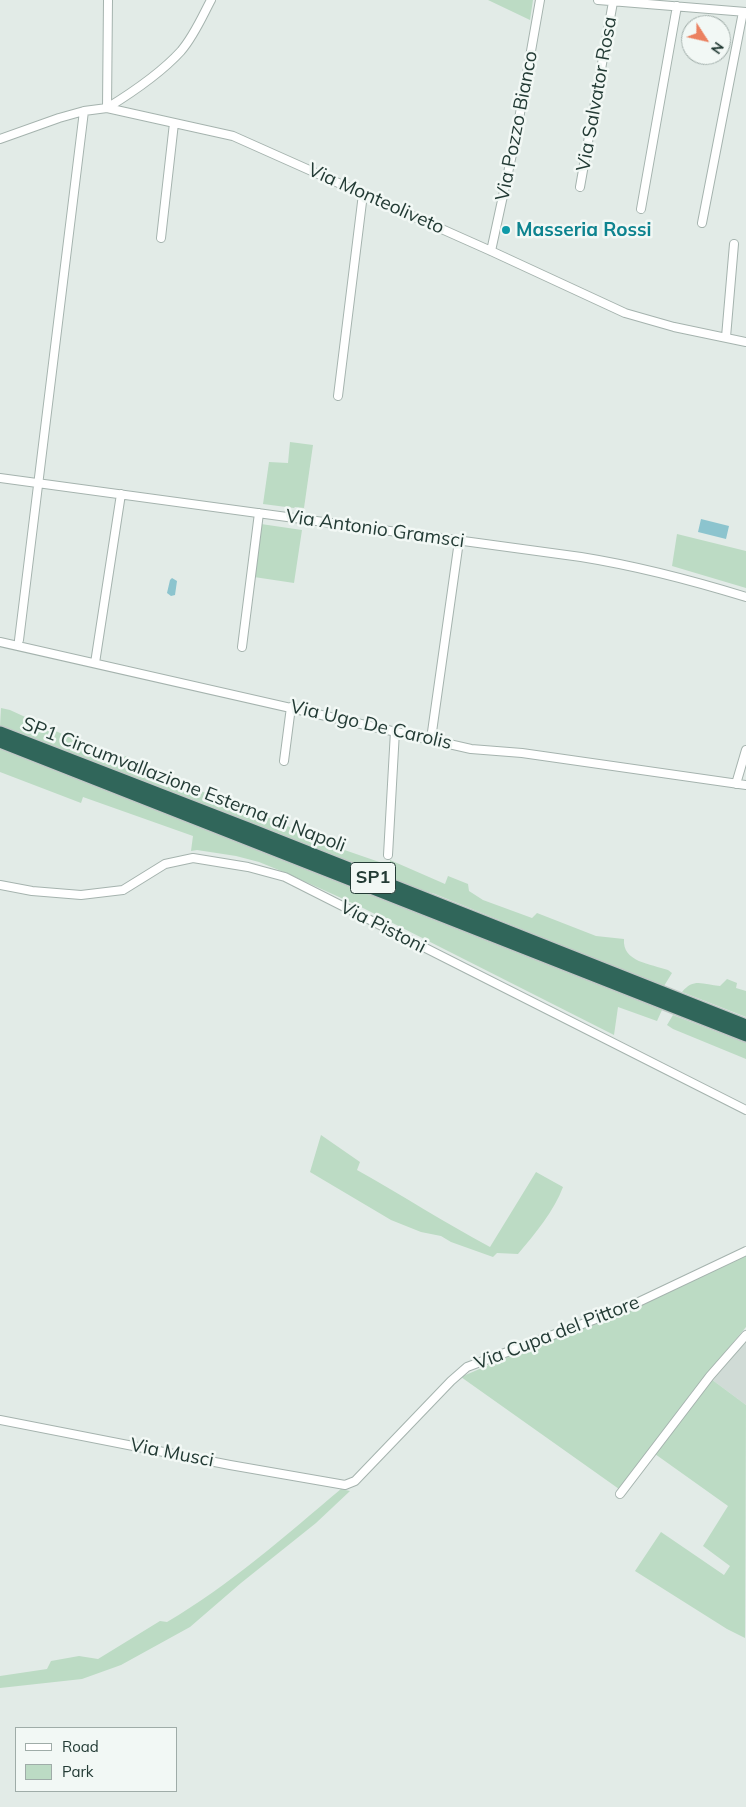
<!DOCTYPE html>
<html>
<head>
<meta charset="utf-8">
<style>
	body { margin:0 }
	#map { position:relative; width:746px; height:1807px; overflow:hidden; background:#e2ebe7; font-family:Mulish,sans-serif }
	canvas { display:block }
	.legend { position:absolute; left:15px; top:1727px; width:162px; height:65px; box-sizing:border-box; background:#f2f8f5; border:1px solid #9faca8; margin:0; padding:6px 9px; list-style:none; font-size:15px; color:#233b35 }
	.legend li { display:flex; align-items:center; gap:10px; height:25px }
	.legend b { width:25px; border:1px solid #9faca8 }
	.north { position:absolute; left:681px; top:15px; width:50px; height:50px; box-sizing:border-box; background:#f2f8f5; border:1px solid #9faca8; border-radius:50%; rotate:125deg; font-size:14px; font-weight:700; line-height:20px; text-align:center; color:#233b35 }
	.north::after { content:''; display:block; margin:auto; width:18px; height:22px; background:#eb8160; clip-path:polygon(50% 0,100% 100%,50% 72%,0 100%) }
</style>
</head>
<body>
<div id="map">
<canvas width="746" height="1807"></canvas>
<ul class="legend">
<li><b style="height:6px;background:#fff"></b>Road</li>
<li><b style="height:14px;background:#bcdbc4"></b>Park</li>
</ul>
<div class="north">N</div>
</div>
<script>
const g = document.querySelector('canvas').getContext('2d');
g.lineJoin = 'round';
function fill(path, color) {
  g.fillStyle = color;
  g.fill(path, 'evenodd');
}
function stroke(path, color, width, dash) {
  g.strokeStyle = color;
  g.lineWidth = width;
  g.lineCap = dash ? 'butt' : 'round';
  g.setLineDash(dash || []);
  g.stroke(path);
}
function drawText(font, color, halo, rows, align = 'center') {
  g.font = font + ' Mulish,sans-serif';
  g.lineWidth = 5;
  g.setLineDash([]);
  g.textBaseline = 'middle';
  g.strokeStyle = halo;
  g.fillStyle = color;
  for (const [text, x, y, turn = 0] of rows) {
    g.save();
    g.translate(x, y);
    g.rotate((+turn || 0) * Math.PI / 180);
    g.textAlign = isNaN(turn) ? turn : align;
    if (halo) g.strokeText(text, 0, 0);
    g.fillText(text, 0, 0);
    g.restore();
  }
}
const built = new Path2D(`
	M746 1338V1405L711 1379Z`);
const green = new Path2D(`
	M488 0H533L530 20Z
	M290 442 313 445 304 508 295 507 294 508 263 504 269 462 288 463Z
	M261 524 302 530 294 583 254 577Z
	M677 534 746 551V588L672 566Z
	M1 708 10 710 84 744 85 751 121 765 125 756 169 777 195 786V789L243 806 330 845 388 865 390 864V860L445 884 448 876 468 884 469 891 483 900 532 918 537 913 596 936 624 939C622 962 651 964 668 970L672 973 664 986 625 971 435 894 411 887 0 726Z
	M0 749 662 1010 657 1021 618 1007 614 1035 361 907 286 873 259 862 236 856 197 850 191 851 193 836 83 797 81 803 0 772Z
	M727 979 737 983 736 988 746 991V1017L682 992C694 977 704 985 720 986Z
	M673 1015 746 1043V1059L673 1029 667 1025Z
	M321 1135 360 1162 357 1170C402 1195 445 1223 490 1247L536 1172 563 1187C554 1211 535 1234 518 1254L497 1253 493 1257 451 1242 441 1236 421 1232 391 1220 310 1172Z
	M746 1253V1327L692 1392 619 1489 461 1377 514 1354 610 1319Z
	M711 1379 746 1405 745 1638 727 1629 635 1571 661 1532 724 1575 730 1566 703 1546 728 1506 655 1454Z
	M341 1489 350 1491 316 1523 241 1583 190 1627 121 1665 82 1679 0 1688V1676L47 1669 51 1661 79 1656 98 1659 160 1621 167 1622C230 1585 285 1536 341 1489Z`);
const water = new Path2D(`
	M701 519 729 526 726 539 698 532Z
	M172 578 177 581 175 595 171 596 167 593 170 580Z`);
const minor = new Path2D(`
	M598 0 746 12
	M107 108C133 92 161 73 181 51 194 36 202 17 211 0
	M107 108 108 0
	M0 139 59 118 84 111 107 108 233 136 491 251 625 313 674 327 746 342
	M580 187 613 2
	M641 209 677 6
	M702 223 743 12
	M161 238 174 123
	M491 251 516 136 540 0
	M726 337 734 244
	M338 396 363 194
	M0 478 581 557C637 566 691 580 746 597
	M19 640 84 111
	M0 642 471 749 522 753 746 785
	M242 647 259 513
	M95 663 121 494
	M431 739 459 541
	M284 761 291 707
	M736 784 746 750
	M388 855 395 731
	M0 885 32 891 81 895 123 890 165 864 193 858 248 867 285 877 746 1110
	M0 1420 230 1465 345 1485 355 1481 451 1381 467 1367 628 1307 746 1251
	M620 1494 710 1376 746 1335`);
const highway = new Path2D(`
	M0 732 248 828 746 1025
	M0 742 746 1036`);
const markers = [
	[506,230,5,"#0f9aa8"]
];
const shields = [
	[373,878,45]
];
const shieldNames = [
	["SP1",373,878]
];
const streetNames = [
	["Via Salvator Rosa",597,94,-80],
	["Via Pozzo Bianco",517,126,-79],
	["Via Monteoliveto",376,199,24],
	["Via Antonio Gramsci",375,529,8],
	["Via Ugo De Carolis",371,725,13],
	["SP1 Circumvallazione Esterna di Napoli",184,785,21],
	["Via Pistoni",383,927,27],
	["Via Cupa del Pittore",557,1333,-21],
	["Via Musci",172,1453,11]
];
const cultureNames = [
	["Masseria Rossi",516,230]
];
fill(built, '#d0dbd6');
fill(green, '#bcdbc4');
fill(water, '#8cc4ce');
stroke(minor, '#a5b3ae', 10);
stroke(highway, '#c1c8c6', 14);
stroke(minor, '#fff', 8);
stroke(highway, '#30665a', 11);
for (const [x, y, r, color] of markers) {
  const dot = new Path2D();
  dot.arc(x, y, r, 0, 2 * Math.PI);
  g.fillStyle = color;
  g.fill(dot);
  stroke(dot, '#f2f8f5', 2);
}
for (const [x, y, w] of shields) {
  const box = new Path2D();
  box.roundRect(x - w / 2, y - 15.5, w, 31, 4);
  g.fillStyle = '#f2f8f5';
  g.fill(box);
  stroke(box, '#233b35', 1);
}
drawText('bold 18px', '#233b35', null, shieldNames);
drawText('19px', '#233b35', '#f2f8f5', streetNames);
drawText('bold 19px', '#0d838f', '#f2f8f5', cultureNames, 'left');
</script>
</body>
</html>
